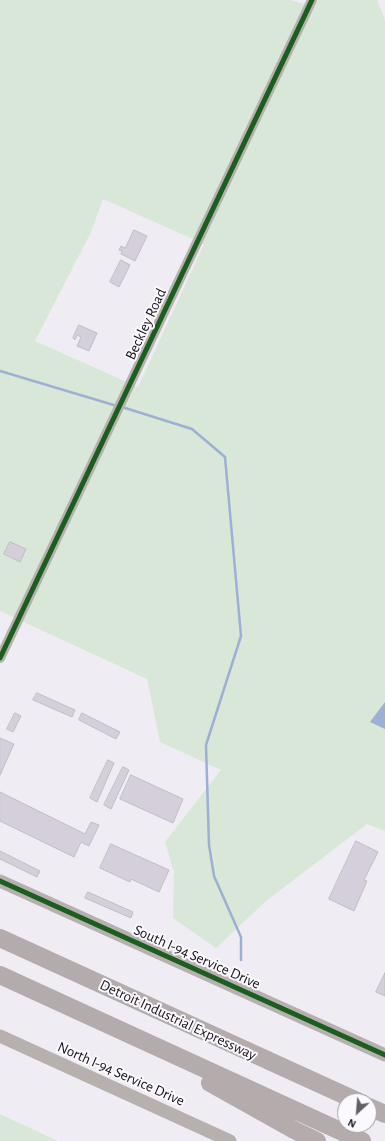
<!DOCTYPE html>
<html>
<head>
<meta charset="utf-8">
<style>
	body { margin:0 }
	#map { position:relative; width:385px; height:1141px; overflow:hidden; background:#f0ecf4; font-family:"Alegreya Sans",sans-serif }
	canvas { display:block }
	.north { position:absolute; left:337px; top:1093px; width:40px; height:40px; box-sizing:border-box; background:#fbf9fe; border:1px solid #9f9da2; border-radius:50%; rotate:206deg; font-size:11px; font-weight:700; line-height:16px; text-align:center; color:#161419 }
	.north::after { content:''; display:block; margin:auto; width:14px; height:18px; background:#626066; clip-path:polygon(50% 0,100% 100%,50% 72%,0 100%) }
</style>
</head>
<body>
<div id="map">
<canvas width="385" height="1141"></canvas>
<div class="north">N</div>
</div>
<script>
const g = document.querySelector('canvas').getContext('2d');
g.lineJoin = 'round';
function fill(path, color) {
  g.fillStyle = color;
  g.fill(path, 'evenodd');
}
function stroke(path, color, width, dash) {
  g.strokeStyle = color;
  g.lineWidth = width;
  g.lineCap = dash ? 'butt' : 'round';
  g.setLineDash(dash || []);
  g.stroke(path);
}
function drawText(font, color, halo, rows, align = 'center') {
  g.font = font + ' "Alegreya Sans",sans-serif';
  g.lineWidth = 4;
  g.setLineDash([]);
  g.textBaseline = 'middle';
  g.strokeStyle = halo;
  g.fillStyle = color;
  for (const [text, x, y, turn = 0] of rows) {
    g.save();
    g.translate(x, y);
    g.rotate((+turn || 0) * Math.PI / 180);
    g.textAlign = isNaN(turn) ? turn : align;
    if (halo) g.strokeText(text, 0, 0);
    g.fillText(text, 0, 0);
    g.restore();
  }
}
const green = new Path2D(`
	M0 0H290L315 7 318 0H377L385 20V831L367 824 266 901 216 948 173 918 174 872 165 842 221 770 160 742 147 679 0 611ZM103 199 204 244 138 387 35 341 91 232Z
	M0 1114 58 1141H0Z`);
const water = new Path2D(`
	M385 702V729L370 722Z`);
const stream = new Path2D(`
	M0 371 117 406
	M122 407 192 429 225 457 241 636 206 745 209 845 214 876 241 937V960`);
const building = new Path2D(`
	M134 230 147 236 135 261 121 254 122 251 119 250 121 246 125 248Z
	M121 260 130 265 119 287 110 282Z
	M79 325 97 333 89 351 77 346 81 337 77 335 75 340 73 338Z
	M10 542 26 549 20 562 4 554Z
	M37 693 75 710 72 717 33 700Z
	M15 713 21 716 13 732 7 729Z
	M82 713 120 732 116 739 79 720Z
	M0 738 14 744 0 775Z
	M108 760 114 763 97 802 90 798Z
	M123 767 129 770 111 809 104 805Z
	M131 775 183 799 173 823 120 799Z
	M0 792 85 834 91 822 99 825 89 846 81 842 74 857 0 821Z
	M356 841 378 852 364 880 367 881 354 911 329 899Z
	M111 844 169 870 159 892 131 879 130 882 100 868Z
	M0 851 40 871 37 877 0 859Z
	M88 892 133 912 131 918 85 898Z
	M385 973V996L376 992Z`);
const minor = new Path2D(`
	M0 658 312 0`);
const tertiary = new Path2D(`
	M0 881 385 1055
	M0 1036 230 1141`);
const motorway = new Path2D(`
	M0 938 357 1101
	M0 975 362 1141
	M210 1083 294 1130 317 1141
	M369 1107 385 1114`);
const cycleway = new Path2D(`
	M0 658 312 0
	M0 881 385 1055`);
const streetNames = [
	["Beckley Road",146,324,-65],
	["South I-94 Service Drive",197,957,24],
	["Detroit Industrial Expressway",178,1020,25],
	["North I-94 Service Drive",121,1074,24]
];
fill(green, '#d8e7d8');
fill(water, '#9db0d4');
stroke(stream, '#9db0d4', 2.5);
fill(building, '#d5cfdc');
stroke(building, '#c0bdc3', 1);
stroke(minor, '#b6b0ae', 10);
stroke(tertiary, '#b6b0ae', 13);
stroke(motorway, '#b4acac', 18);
stroke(cycleway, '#1b5e20', 5);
drawText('15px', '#161419', '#fbf9fe', streetNames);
</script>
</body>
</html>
